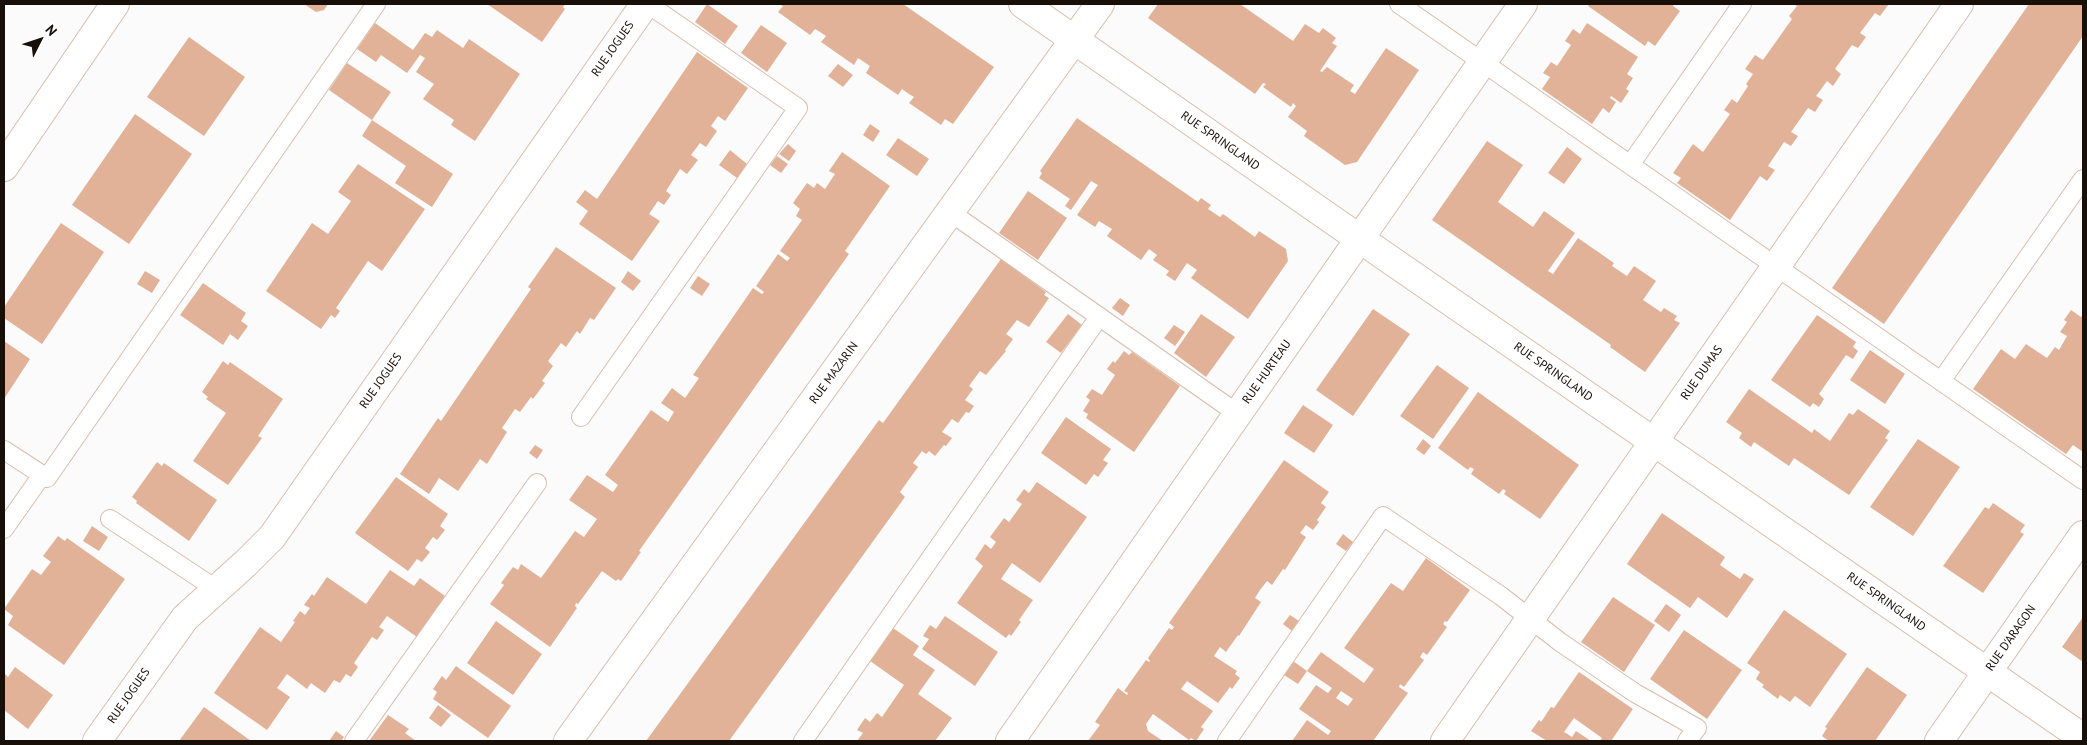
<!DOCTYPE html>
<html>
<head>
<meta charset="utf-8">
<style>
	body { margin:0 }
	#map { position:relative; width:2087px; height:745px; overflow:hidden; background:#fbfbfb; font-family:"PT Sans",sans-serif }
	canvas { display:block }
	.frame { position:absolute; inset:0; border:5px solid #180f09; pointer-events:none }
	.north { position:absolute; left:15px; top:15px; width:50px; height:50px; -webkit-text-stroke:4px #fff; paint-order:stroke; rotate:49deg; font-size:14px; font-weight:700; line-height:20px; text-align:center; color:#180f09 }
	.north::after { content:''; display:block; margin:auto; width:18px; height:22px; background:#180f09; clip-path:polygon(50% 0,100% 100%,50% 72%,0 100%) }
</style>
</head>
<body>
<div id="map">
<canvas width="2087" height="745"></canvas>
<div class="frame"></div>
<div class="north">N</div>
</div>
<script>
const g = document.querySelector('canvas').getContext('2d');
g.lineJoin = 'round';
function fill(path, color) {
  g.fillStyle = color;
  g.fill(path, 'evenodd');
}
function stroke(path, color, width, dash) {
  g.strokeStyle = color;
  g.lineWidth = width;
  g.lineCap = dash ? 'butt' : 'round';
  g.setLineDash(dash || []);
  g.stroke(path);
}
function drawText(font, color, halo, rows, align = 'center') {
  g.font = font + ' "PT Sans",sans-serif';
  g.lineWidth = 4.5;
  g.setLineDash([]);
  g.textBaseline = 'middle';
  g.strokeStyle = halo;
  g.fillStyle = color;
  for (const [text, x, y, turn = 0] of rows) {
    g.save();
    g.translate(x, y);
    g.rotate((+turn || 0) * Math.PI / 180);
    g.textAlign = isNaN(turn) ? turn : align;
    if (halo) g.strokeText(text, 0, 0);
    g.fillText(text, 0, 0);
    g.restore();
  }
}
const building = new Path2D(`
	M304 4H328L324 10 316 12Z
	M487 4H565L563 7 565 9 542 42Z
	M707 4 738 26 725 44 695 22Z
	M779 4H903L994 67 953 124 945 119 941 125 909 103 914 97 909 94 902 89 898 95 866 73 870 66 858 58 854 65 821 42 826 36 820 32 815 29 810 35 778 12 783 6Z
	M1158 4H1240L1293 41 1305 24 1319 33 1323 28 1336 38 1332 43 1337 46 1320 71 1322 72 1327 67 1354 85 1350 91 1355 94 1386 48 1419 70 1357 162 1345 165 1304 136 1307 131 1288 117 1296 106 1293 103 1291 107 1263 87 1266 84 1263 83 1255 94 1148 18Z
	M1590 4H1674L1673 6 1680 11 1655 46 1648 41 1645 46 1588 6Z
	M1793 4H1889L1880 16 1875 13 1860 33 1866 37 1858 48 1852 45 1835 69 1841 74 1833 86 1827 81 1822 88 1816 96 1823 100 1815 112 1808 108 1791 132 1798 136 1791 146 1784 142 1768 166 1775 170 1767 181 1760 176 1730 220 1677 183 1681 178 1673 173 1693 144 1703 152 1730 114 1724 110 1732 99 1737 103 1748 86 1746 84 1753 74 1745 69 1755 55 1763 60 1792 19 1789 16 1797 6Z
	M2029 4H2083V36L1884 324 1832 288Z
	M375 23 413 50 425 33 432 37 437 30 463 48 469 39 520 74 475 141 451 125 454 120 423 99 434 84 416 72 425 58 420 55 407 73 381 55 376 62 357 49Z
	M1587 23 1638 57 1627 74 1633 78 1626 89 1629 91 1621 103 1611 96 1610 98 1616 102 1609 113 1603 108 1592 124 1542 89 1550 77 1543 73 1551 62 1557 66 1571 45 1565 41 1573 29 1580 34Z
	M761 25 787 43 767 72 741 53Z
	M189 37 245 77 204 136 147 97Z
	M697 52 748 88 725 121 718 116 711 126 717 131 706 147 700 143 691 155 698 160 687 174 680 169 666 191 671 195 664 205 658 201 649 214 660 221 632 261 579 224 588 211 576 202 585 190 597 199Z
	M347 63 391 92 372 120 329 90Z
	M838 64 853 75 843 87 828 76Z
	M135 114 192 154 129 244 72 205Z
	M1077 118 1198 202 1201 198 1211 205 1208 209 1220 217 1223 214 1255 237 1259 231 1286 249 1288 261 1248 319 1191 278 1197 270 1187 263 1175 281 1166 275 1169 271 1153 260 1157 255 1149 249 1141 260 1107 236 1112 229 1099 221 1095 227 1077 215 1098 185 1091 181 1071 210 1065 206 1070 199 1039 178 1042 173 1040 171Z
	M372 120 453 174 432 207 395 183 406 166 362 136Z
	M870 124 880 131 873 142 863 135Z
	M898 138 929 159 917 176 886 155Z
	M1487 141 1523 165 1498 202 1533 227 1544 211 1575 233 1548 271 1553 274 1578 238 1614 263 1612 266 1627 276 1634 266 1656 281 1643 300 1661 312 1664 308 1677 316 1674 320 1680 323 1645 372 1610 347 1611 345 1432 220Z
	M788 144 796 151 789 161 779 154Z
	M1567 147 1582 159 1564 184 1548 173Z
	M730 150 747 164 737 178 719 165Z
	M842 152 890 186 845 251 849 254 639 551 641 552 621 581 618 579 616 581 602 571 578 604 576 603 575 606 577 608 550 647 490 604 504 585 501 583 513 567 518 570 521 564 541 578 575 531 584 537 597 519 569 500 587 475 613 492 618 485 605 475 651 410 668 422 674 412 661 403 672 388 685 398 699 378 693 375 753 288 762 294 764 292 756 286 778 254 787 261 790 258 780 251 802 220 796 216 800 209 793 203 807 183 814 188 817 183 825 189 835 174 829 171Z
	M777 156 788 164 781 173 770 165Z
	M358 164 425 209 382 271 368 261 336 308 340 311 335 318 331 315 321 329 266 291 312 223 328 234 351 201 338 192Z
	M1028 191 1067 218 1038 260 999 233Z
	M61 223 104 252 42 344 4 318V307Z
	M556 247 616 288 594 320 590 318 580 334 577 331 566 347 561 343 548 361 553 366 542 381 545 383 533 399 531 397 520 412 515 409 502 428 507 432 487 464 480 459 458 491 439 478 429 494 400 474 438 418 441 421 531 289 528 287Z
	M1001 259 1046 292 1044 295 1049 298 1029 327 1017 320 1006 334 1013 339 1005 350 1006 351 986 375 980 371 969 386 973 389 965 400 974 406 969 413 966 412 958 423 952 419 942 432 952 438 946 446 944 445 935 456 929 451 926 454 922 451 913 463 918 467 900 492 905 497 729 741H646L879 420 883 423Z
	M145 271 160 280 152 293 137 284Z
	M628 271 641 281 633 291 621 282Z
	M698 276 710 284 702 296 690 288Z
	M203 283 246 313 241 321 248 326 238 340 230 334 223 345 180 315Z
	M1120 298 1130 305 1123 316 1112 308Z
	M1373 309 1410 334 1353 416 1316 390Z
	M2071 310 2081 317 2083 314V452L2073 445 2066 454 1973 389 2001 349 2015 359 2026 344 2047 358 2055 347 2059 350 2067 336 2060 332 2067 322 2064 320Z
	M1068 314 1082 325 1061 353 1046 342Z
	M1201 314 1235 337 1206 377 1174 353Z
	M1817 315 1856 342 1853 347 1858 351 1853 359 1846 355 1819 394 1824 399 1819 407 1813 403 1810 407 1771 380Z
	M1174 325 1185 332 1175 346 1164 338Z
	M4 341 30 359 4 399Z
	M1870 350 1905 374 1885 404 1850 380Z
	M1124 351 1129 355 1132 352 1180 386 1134 452 1086 418 1088 414 1083 411 1090 400 1086 397 1092 389 1102 395 1115 375 1107 369 1113 361 1115 363Z
	M223 361 228 365 230 362 283 399 258 436 262 438 228 485 193 461 226 413 206 399 208 397 202 392Z
	M1437 365 1469 388 1433 439 1400 416Z
	M1749 389 1812 433 1814 429 1830 441 1849 413 1853 415 1858 409 1890 431 1885 438 1888 440 1849 495 1794 458 1789 466 1754 442 1751 447 1739 438 1742 433 1726 422Z
	M1478 392 1579 465 1540 519 1504 494 1506 491 1503 489 1499 494 1471 474 1474 469 1470 467 1468 470 1438 448Z
	M1303 405 1333 425 1314 453 1284 433Z
	M1066 417 1111 449 1103 460 1108 463 1098 477 1094 474 1086 485 1041 453Z
	M1423 439 1431 446 1424 455 1416 449Z
	M1918 439 1960 467 1913 536 1870 507Z
	M535 445 543 450 537 459 529 453Z
	M1284 460 1329 492 1321 503 1326 507 1317 520 1319 522 1313 530 1306 525 1300 533 1306 537 1285 570 1283 569 1272 585 1267 581 1260 590 1255 598 1261 602 1239 636 1238 635 1226 652 1220 647 1214 656 1237 671 1235 674 1240 678 1232 689 1230 687 1218 703 1187 681 1181 689 1213 711 1201 727 1204 729 1196 741 1191 738 1189 740 1153 714 1146 724 1148 731 1163 741H1088L1100 725 1095 722 1118 688 1127 695 1128 693 1124 691 1146 660 1149 662 1150 661 1148 658 1169 628 1172 630 1174 627 1169 623Z
	M157 462 162 466 164 463 217 500 189 541 136 503 137 501 132 497Z
	M396 477 448 514 440 526 445 530 437 540 433 537 425 548 430 552 422 562 417 559 408 571 355 533Z
	M1037 482 1087 517 1040 583 1012 563 1001 579 1033 600 1019 620 1021 622 1011 636 1009 634 1006 638 957 603 983 566 975 559 985 544 991 549 996 542 990 537 1004 518 1009 522 1022 504 1016 500 1024 489 1029 493Z
	M1993 503 2025 525 2020 532 2024 534 1983 593 1943 566 1985 507 1989 509Z
	M1662 513 1725 557 1720 565 1740 579 1744 573 1754 579 1727 618 1698 597 1690 608 1627 564Z
	M92 526 108 537 99 551 83 541Z
	M1343 534 1353 542 1346 551 1336 544Z
	M58 536 65 541 67 538 125 579 64 665 8 625 13 616 4 609 32 569 41 575 47 567 51 562 43 556Z
	M1426 558 1470 590 1447 622 1445 621 1443 624 1447 627 1427 655 1423 652 1420 657 1424 660 1404 687 1400 684 1399 687 1408 693 1373 741H1292L1307 720 1328 735 1331 731 1299 709 1316 685 1328 693 1332 688 1307 671 1298 684 1284 675 1293 661 1307 671 1321 652 1364 683 1374 669 1344 648 1391 583 1403 591ZM1341 691 1353 699 1348 706 1336 698Z
	M390 570 414 586 420 578 445 596 417 637 387 616 379 627 384 630 377 640 372 637 354 663 358 667 351 677 346 674 340 683 334 680 325 693 311 683 307 689 287 674 277 688 290 697 267 730 214 693 260 627 281 642 295 622 293 621 300 611 305 615 307 612 310 608 304 605 312 594 314 596 327 577 366 604Z
	M1613 597 1655 625 1624 672 1581 642Z
	M1666 604 1681 615 1669 632 1654 621Z
	M1784 610 1847 654 1810 707 1795 696 1790 702 1780 695 1778 699 1762 687 1764 685 1756 679 1760 672 1747 663Z
	M1290 615 1299 621 1292 631 1283 624Z
	M945 616 998 652 975 686 922 649 929 639 923 636 930 625 936 629Z
	M2083 617V662L2062 647Z
	M496 621 542 654 513 695 467 663Z
	M893 628 919 646 913 655 935 670 918 694 952 718 935 741H857L863 733 857 730 865 718 870 722 877 713 882 717 904 685 870 661Z
	M1684 630 1742 670 1707 719 1650 679Z
	M456 666 511 706 488 738 433 699 437 692 433 689 442 676 446 680Z
	M15 667 53 695 28 729 4 710V673L8 677Z
	M1867 667 1907 695 1875 741H1829L1822 736 1827 728 1825 727Z
	M1579 672 1633 709 1611 741H1600L1602 738 1574 718 1564 732 1572 737 1576 731 1591 741H1547L1531 731 1539 720 1541 722 1551 707 1554 708Z
	M438 705 451 715 441 727 429 718Z
	M204 707 251 741H179Z
	M388 715 409 729 405 733 416 741H369Z
	M336 731 344 737 341 741H329Z`);
const service = new Path2D(`
	M1399 4 2083 480
	M1630 165 1742 4
	M950 212 1238 414
	M1941 381 2083 179
	M581 417 798 108 648 4
	M4 450 47 478 376 4
	M110 519 216 589
	M4 529 42 475
	M354 741 537 483
	M803 741 1099 317
	M1227 741 1383 516 1501 596 1560 642 1635 693 1697 728 1687 741`);
const minor = new Path2D(`
	M1023 4 1334 221 2083 738
	M4 167 115 4
	M97 741 185 618 246 563 272 537 645 4
	M568 741 1100 4
	M1010 741 1523 4
	M1445 741 1959 4
	M1939 741 2083 535`);
const streetNames = [
	["RUE JOGUES",613,49,-55],
	["RUE SPRINGLAND",1220,141,35],
	["RUE HURTEAU",1267,372,-55],
	["RUE SPRINGLAND",1553,372,35],
	["RUE MAZARIN",834,373,-54],
	["RUE DUMAS",1702,373,-55],
	["RUE JOGUES",381,381,-55],
	["RUE SPRINGLAND",1886,602,35],
	["RUE D'ARAGON",2011,638,-55],
	["RUE JOGUES",129,696,-55]
];
fill(building, '#e1b297');
stroke(service, '#dabdac', 20);
stroke(minor, '#dabdac', 30);
stroke(service, '#fff', 18);
stroke(minor, '#fff', 28);
drawText('12px', '#180f09', '#fff', streetNames);
</script>
</body>
</html>
